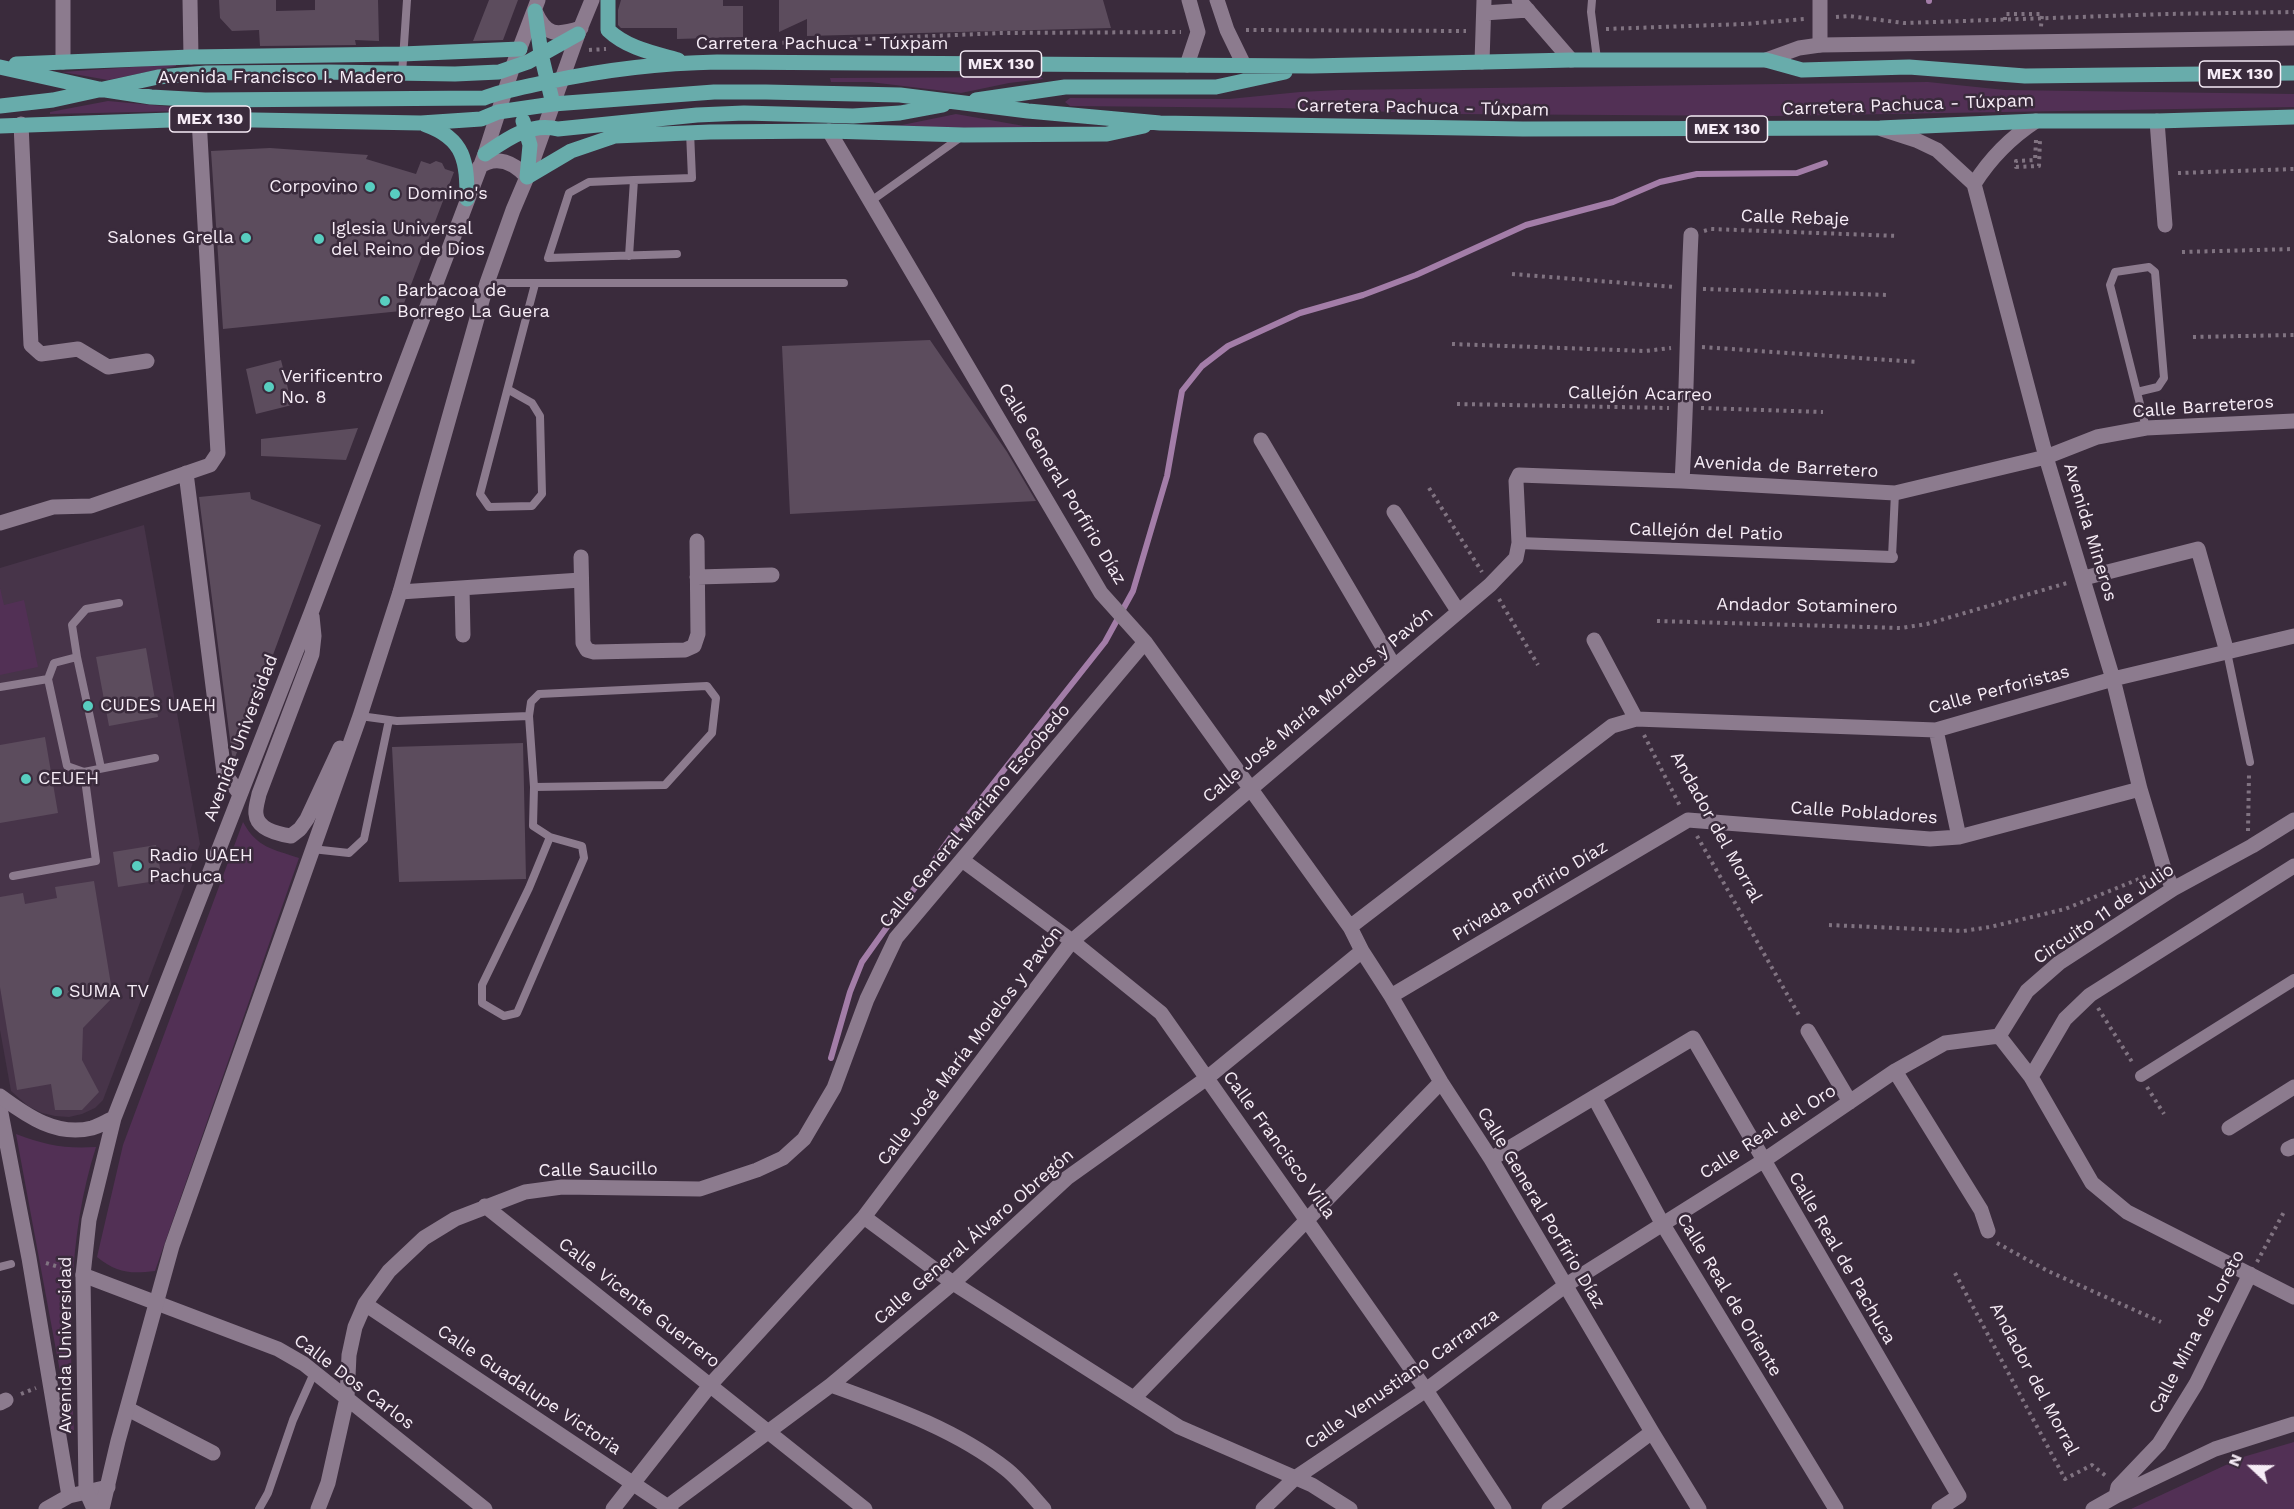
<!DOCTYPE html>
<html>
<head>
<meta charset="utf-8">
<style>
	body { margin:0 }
	#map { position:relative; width:2294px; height:1509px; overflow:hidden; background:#3a2b3c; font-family:"Work Sans",sans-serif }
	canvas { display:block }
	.north { position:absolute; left:2222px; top:1437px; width:60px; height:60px; -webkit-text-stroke:4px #3a2b3c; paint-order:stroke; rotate:292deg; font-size:16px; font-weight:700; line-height:24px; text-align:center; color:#f6ecf6 }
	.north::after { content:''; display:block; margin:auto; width:21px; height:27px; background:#f6ecf6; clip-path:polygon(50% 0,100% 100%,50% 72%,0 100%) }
</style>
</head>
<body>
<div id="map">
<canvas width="2294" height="1509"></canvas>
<div class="north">N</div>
</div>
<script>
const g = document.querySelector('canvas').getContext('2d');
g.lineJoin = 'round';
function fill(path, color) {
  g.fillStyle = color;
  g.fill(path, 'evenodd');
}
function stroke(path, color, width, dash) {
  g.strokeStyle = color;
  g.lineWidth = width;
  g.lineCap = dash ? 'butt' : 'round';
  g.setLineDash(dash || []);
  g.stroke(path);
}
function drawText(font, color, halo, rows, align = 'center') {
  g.font = font + ' "Work Sans",sans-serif';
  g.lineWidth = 5;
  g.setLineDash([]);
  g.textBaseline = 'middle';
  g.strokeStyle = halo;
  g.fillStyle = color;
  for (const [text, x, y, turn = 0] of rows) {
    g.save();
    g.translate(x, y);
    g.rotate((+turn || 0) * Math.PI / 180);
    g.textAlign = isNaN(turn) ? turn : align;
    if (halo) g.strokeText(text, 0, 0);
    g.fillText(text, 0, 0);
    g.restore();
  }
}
const built = new Path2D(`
	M144 525 200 844 103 1100 95 1108 82 1114 69 1117 55 1116 42 1113 28 1106 11 1091 0 1030V568Z`);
const green = new Path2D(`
	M176 64V66L108 80 62 72Z
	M1041 77 1043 79 1009 83 961 93 870 82H831L830 78Z
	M1928 82 2005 90 2294 94V107L1772 116 1450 114 1281 108 1070 106 1065 102 1070 98 1229 99 1300 92 1340 90Z
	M108 101 185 108V111L50 114V112Z
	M956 114 1024 126 1045 127V129L868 126 902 125Z
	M0 588 4 605 24 600 38 667 0 675Z
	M243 822C257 848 273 849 299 858L155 1271C130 1274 117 1273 97 1257L123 1145Z
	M16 1134C45 1145 65 1149 96 1147 67 1237 69 1337 74 1430L71 1431Z
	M2294 1442V1509H2131L2243 1457Z`);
const stream = new Path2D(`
	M1929 1V0
	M831 1058 850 992 862 962 951 837 1105 642 1133 591 1167 476 1182 391 1202 366 1228 346 1300 313 1363 295 1416 275 1526 225 1613 202 1660 182 1697 174 1797 173 1825 163`);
const building = new Path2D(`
	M219 0H276V11L315 10V0H378L379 41 355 40 356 45 260 46 259 30 232 31 220 18Z
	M489 0H518L503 40 473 41Z
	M621 0H723V6H743V37L677 39V28H621L618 25V10Z
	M779 0H1103L1111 28 807 36V19L779 32Z
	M270 148 368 155 366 159 416 174 421 161 430 164 436 161 442 163 445 169 454 172 401 311 223 329 211 151Z
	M930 340 1007 452 1036 501 790 514 782 346Z
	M281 360 292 405 256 414 246 369Z
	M358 428 346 460 261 456V439Z
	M250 492 251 499 321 525 233 763 199 497Z
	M146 648 158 717 109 726 96 657Z
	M45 737 58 813 0 823V745Z
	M523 743 526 879 399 882 392 747Z
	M156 845 162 880 118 887 113 852Z
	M94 881 113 997 83 1028 82 1060 99 1092 82 1110H55L51 1084 17 1090 0 987V897L23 893 25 904 57 898 55 887Z`);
const path = new Path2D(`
	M1836 17 1849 16 1904 23 2167 14 2294 12
	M2005 20V14H2042L2041 27
	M1606 29 1744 24 1805 19
	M1246 30 1466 31
	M775 43 1002 33 1181 32
	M589 50 606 49
	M2036 140 2035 160 2016 161V167L2039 166 2040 140
	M2178 173 2294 169
	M1704 231 1711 229 1898 236
	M2182 252 2294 249
	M1512 274 1675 287
	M1703 289 1888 295
	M2193 337 2294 335
	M1452 344 1645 351 1671 348
	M1702 347 1917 362
	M1457 404 1669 408
	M1701 408 1823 412
	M1429 488 1482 572
	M1499 599 1538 665
	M1657 621 1901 628 1927 624 2067 583
	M1644 735 1680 806
	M2248 831 2249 775
	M1697 836 1800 1017
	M1829 925 1963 931 1990 927 2065 909 2149 875
	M2098 1008 2134 1065
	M2147 1087 2164 1114
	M1997 1243 2048 1271 2161 1322
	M2257 1262 2285 1210
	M46 1263 68 1270
	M1955 1273 2065 1479 2092 1465 2106 1476
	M21 1394 36 1388`);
const service = new Path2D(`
	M1592 0 1591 12 1597 59
	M402 74 407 0
	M634 180 589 182 569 193 548 258 677 254
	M871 201 961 137
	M629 256 634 180 692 178 690 132
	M487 283H844
	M509 390 532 403 540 416 542 494 532 506 489 507 480 494 535 284
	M2137 392 2158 387 2164 378 2155 272 2149 267 2115 272 2110 285 2146 428
	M1892 557 1895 493
	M2227 652 2250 762
	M77 657 101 768
	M48 679 67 766 84 772 155 758
	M0 687 48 679 54 663 77 657 72 625 86 609 119 603
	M360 716 397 721 529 716
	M534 787 665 785 712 733 716 698 707 686 539 694 531 702 529 716 534 787 533 826 550 837 582 846 584 858 517 1013 504 1016 482 1003V985L529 888 550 837
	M312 849 349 853 364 839 389 720
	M13 876 96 861 84 772
	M0 1267 11 1264
	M259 1509 268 1493 293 1420 314 1373`);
const pedestrian = new Path2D(`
	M1519 543 1892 557
	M2141 1076 2294 980`);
const minor = new Path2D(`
	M190 0 191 57
	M1217 0 1227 30 1244 65
	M1519 0 1571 60
	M1484 13 1528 10
	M1820 45V0
	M63 62V0
	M1482 62 1484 0
	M1187 65 1198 32 1189 0
	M2157 121 2165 225
	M21 124 31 345 41 354 78 349 108 367 147 361
	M1882 129 1916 140 1937 150 1974 184 2046 457 2113 679 2140 789 2164 869 2173 889
	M829 131 1101 593 1145 642 1350 927 1362 951 1391 996 1441 1082 1491 1159 1652 1432 1699 1509
	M1974 184C1991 157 2010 138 2036 121
	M1261 440 1394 666
	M186 473 224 773 240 794
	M1682 481C1687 399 1687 317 1691 235
	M1394 512 1458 611
	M0 523 53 507 91 506 210 465 218 453 199 119
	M581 557 583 643 587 650 594 652 685 650 694 646 698 634 697 541
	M697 577 772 575
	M2084 578 2198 549 2227 652
	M462 588 463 635
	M400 592 581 580
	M1594 640 1636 719
	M1936 730 1959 837
	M962 860 1072 941 1161 1013 1426 1390 1504 1509
	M1350 927 1612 726 1636 719 1936 730 2113 679 2294 636
	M1391 996 1688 820 1930 839 1959 837 2140 789
	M1808 1031 1850 1102
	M1999 1036 2031 1077 2092 1183 2127 1212 2294 1297
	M1999 1036 2027 991 2059 963 2173 889 2252 846 2294 820
	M1895 1071 1981 1210 1988 1231
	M2031 1077 2065 1019 2090 995 2294 866
	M1594 1097 1662 1223 1836 1509
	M0 1108 29 1258 69 1496
	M2229 1128 2294 1087
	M2288 1149 2294 1146
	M1491 1159 1693 1038 1959 1496 1939 1509
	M485 1206 865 1509
	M864 1217 953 1283 1179 1427 1312 1485 1350 1509
	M83 1275 278 1349 304 1364 485 1509
	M365 1304 671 1509
	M831 1385C891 1407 955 1429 1006 1469 1020 1480 1032 1496 1044 1509
	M1134 1398 1441 1082
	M0 1403 6 1400
	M128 1409 213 1453
	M2116 1496 2118 1487 2159 1444 2196 1384 2250 1274
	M667 1507 831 1385 953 1283 1067 1178 1207 1078 1362 951
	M46 1509 69 1496 108 1487
	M318 1509 328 1483 347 1398 349 1355 355 1327 365 1304 389 1271 424 1238 455 1219 525 1192 562 1187 700 1189 757 1170 783 1158 804 1139 834 1088 867 999 896 938 1145 642
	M613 1509 711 1384 864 1217 1072 941 1490 585 1516 558 1519 543 1516 481 1519 475 1682 481 1895 493 2046 457 2097 437 2146 428 2294 421
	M1263 1509 1295 1478 1426 1390 1566 1285 1763 1161 1895 1071 1945 1043 1999 1036
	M1549 1509 1652 1432
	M2093 1509 2116 1496 2215 1449 2294 1424`);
const tertiary = new Path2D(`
	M1766 60 1799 48 1820 45 2294 38`);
const secondary = new Path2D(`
	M535 11C546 36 556 36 581 28
	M479 167C497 154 514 163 527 177
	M312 616 314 636 312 654 259 794C258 800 255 808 256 814 257 829 278 834 291 836L300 829 307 819 340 748
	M0 1096C27 1116 57 1137 92 1128 99 1126 107 1121 114 1118
	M94 1509 86 1491 83 1275 89 1220 114 1118 311 613 485 154 513 66 538 0
	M102 1509 118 1441 172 1246 360 716 400 592 487 283 513 210 527 177 578 34 592 0`);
const primary = new Path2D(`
	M608 0V30C627 48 653 53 678 60
	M535 11 541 54 553 104
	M16 64 191 57 402 54 520 49
	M0 67 99 89 151 97 205 100 484 98C504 90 525 87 547 82 603 70 660 63 717 62L1312 66 1571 60H1766L1802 70 1909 67 2025 76 2294 73
	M976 100 1065 87H1216L1285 72
	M0 106 53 100 158 77 206 73 329 72 455 74 499 72 528 62 578 34
	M523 121 530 145 527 177
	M426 125C465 139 467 162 467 199
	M0 126 199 119 421 123 481 119 498 112 553 104 714 92H766L900 95 1028 111 1160 123 1523 129 1880 128 2036 121H2157L2294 117
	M485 154C507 139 530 122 558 129L697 115 744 113 853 116 900 113 943 105
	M527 177 571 151 615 136 710 132 829 131 964 135 1107 134 1144 126`);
const markers = [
	[370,187,6,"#58cec0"],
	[395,194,6,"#58cec0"],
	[246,238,6,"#58cec0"],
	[319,239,6,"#58cec0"],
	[385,301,6,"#58cec0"],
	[269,387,6,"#58cec0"],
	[88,706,6,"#58cec0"],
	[26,779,6,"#58cec0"],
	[137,866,6,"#58cec0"],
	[57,992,6,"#58cec0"]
];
const shields = [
	[1001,64,81],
	[2240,74,81],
	[210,119,81],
	[1727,129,81]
];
const shieldNames = [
	["MEX 130",1001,64],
	["MEX 130",2240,74],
	["MEX 130",210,119],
	["MEX 130",1727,129]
];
const streetNames = [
	["Carretera Pachuca - Túxpam",822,44],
	["Avenida Francisco I. Madero",281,78],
	["Carretera Pachuca - Túxpam",1908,105,-2],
	["Carretera Pachuca - Túxpam",1423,108,1],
	["Calle Rebaje",1795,218,2],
	["Callejón Acarreo",1640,394,1],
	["Calle Barreteros",2203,407,-4],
	["Avenida de Barretero",1786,467,3],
	["Calle General Porfirio Díaz",1062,484,59],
	["Callejón del Patio",1706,532,2],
	["Avenida Mineros",2090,532,73],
	["Andador Sotaminero",1807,606,1],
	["Calle Perforistas",1999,690,-15],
	["Calle José María Morelos y Pavón",1318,705,-40],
	["Avenida Universidad",241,738,-69],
	["Calle Pobladores",1864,813,4],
	["Calle General Mariano Escobedo",975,816,-50],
	["Andador del Morral",1716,827,61],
	["Privada Porfirio Díaz",1530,891,-31],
	["Circuito 11 de Julio",2104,914,-34],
	["Calle José María Morelos y Pavón",970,1046,-53],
	["Calle Real del Oro",1768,1132,-33],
	["Calle Francisco Villa",1279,1145,54],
	["Calle Saucillo",598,1170,-1],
	["Calle General Porfirio Díaz",1541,1208,59],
	["Calle General Álvaro Obregón",974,1237,-41],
	["Calle Real de Pachuca",1842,1258,60],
	["Calle Real de Oriente",1729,1295,59],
	["Calle Vicente Guerrero",639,1303,38],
	["Calle Mina de Loreto",2197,1332,-62],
	["Avenida Universidad",66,1345,-90],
	["Calle Venustiano Carranza",1402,1379,-35],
	["Andador del Morral",2034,1379,62],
	["Calle Dos Carlos",354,1382,37],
	["Calle Guadalupe Victoria",529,1390,34]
];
const poiNames = [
	["Corpovino",358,187,"right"],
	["Domino's",407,194],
	["Iglesia Universal",331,229],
	["del Reino de Dios",331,250],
	["Salones Grella",234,238,"right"],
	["Barbacoa de",397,291],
	["Borrego La Guera",397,312],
	["Verificentro",281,377],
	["No. 8",281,398],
	["CUDES UAEH",100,706],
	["CEUEH",38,779],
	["Radio UAEH",149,856],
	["Pachuca",149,877],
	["SUMA TV",69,992]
];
fill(built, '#473449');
fill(green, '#523055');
stroke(stream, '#a37da8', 6);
fill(building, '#5c4c5d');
stroke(path, '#807381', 4, [3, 4.5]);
stroke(service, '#8c7b8e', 8);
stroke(pedestrian, '#8c7b8e', 12);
stroke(minor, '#8c7b8e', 15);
stroke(tertiary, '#8c7b8e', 15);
stroke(secondary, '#8c7b8e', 15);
stroke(primary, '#68acab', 15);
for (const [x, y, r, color] of markers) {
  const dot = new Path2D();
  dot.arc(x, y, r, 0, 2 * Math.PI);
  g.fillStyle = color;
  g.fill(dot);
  stroke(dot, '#3a2b3c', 2);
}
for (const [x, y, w] of shields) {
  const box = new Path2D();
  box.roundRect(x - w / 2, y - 13, w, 26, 4.5);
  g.fillStyle = '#3a2b3c';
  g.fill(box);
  stroke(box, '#f6ecf6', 1.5);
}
drawText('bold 16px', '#f6ecf6', null, shieldNames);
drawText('18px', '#f6ecf6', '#3a2b3c', streetNames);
drawText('18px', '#f6ecf6', '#3a2b3c', poiNames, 'left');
</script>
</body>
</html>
